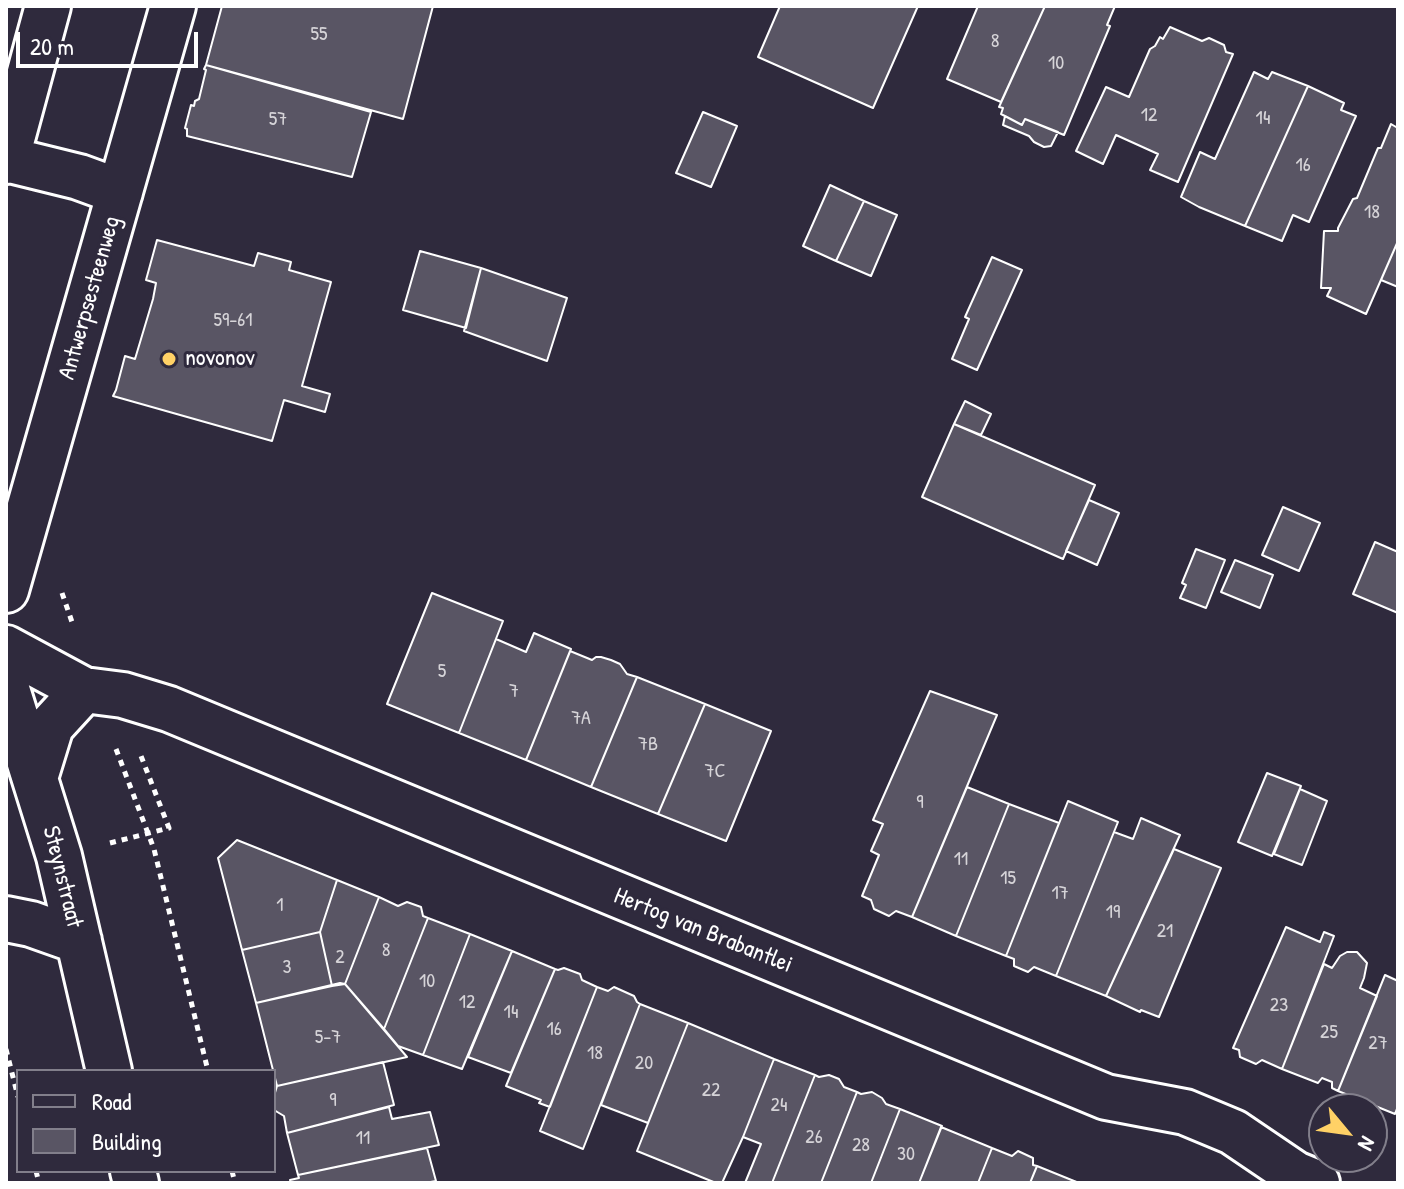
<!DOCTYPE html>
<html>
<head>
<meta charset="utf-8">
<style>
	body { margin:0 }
	#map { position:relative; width:1404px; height:1189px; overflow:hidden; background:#2f2a3d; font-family:"Patrick Hand",sans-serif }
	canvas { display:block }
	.frame { position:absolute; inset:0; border:8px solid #fff; pointer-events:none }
	.legend { position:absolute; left:16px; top:1069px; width:260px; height:104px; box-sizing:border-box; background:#2f2a3d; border:2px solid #827f8b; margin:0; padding:10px 14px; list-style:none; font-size:24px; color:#fff }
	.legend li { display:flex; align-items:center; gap:16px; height:40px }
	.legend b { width:40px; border:2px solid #827f8b }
	.north { position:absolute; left:1308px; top:1093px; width:80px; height:80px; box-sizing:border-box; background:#2f2a3d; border:2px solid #827f8b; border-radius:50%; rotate:119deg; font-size:22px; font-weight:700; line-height:32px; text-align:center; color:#fff }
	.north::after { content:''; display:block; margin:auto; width:28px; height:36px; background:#ffd166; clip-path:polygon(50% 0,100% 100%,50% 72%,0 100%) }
	.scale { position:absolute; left:16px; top:32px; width:182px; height:36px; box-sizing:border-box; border:4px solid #fff; border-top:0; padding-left:10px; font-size:24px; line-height:28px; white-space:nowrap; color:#fff; -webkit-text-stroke:6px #2f2a3d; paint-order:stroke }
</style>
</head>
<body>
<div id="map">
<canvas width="1404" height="1189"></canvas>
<div class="frame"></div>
<ul class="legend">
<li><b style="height:10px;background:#2f2a3d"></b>Road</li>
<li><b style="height:22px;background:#595564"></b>Building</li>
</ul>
<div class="north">N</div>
<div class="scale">20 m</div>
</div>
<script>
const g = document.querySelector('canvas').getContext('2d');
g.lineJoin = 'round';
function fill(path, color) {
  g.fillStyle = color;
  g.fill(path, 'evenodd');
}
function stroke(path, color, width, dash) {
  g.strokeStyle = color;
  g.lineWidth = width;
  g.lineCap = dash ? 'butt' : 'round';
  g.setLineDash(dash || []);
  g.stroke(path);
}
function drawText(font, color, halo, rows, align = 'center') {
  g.font = font + ' "Patrick Hand",sans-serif';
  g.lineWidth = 6;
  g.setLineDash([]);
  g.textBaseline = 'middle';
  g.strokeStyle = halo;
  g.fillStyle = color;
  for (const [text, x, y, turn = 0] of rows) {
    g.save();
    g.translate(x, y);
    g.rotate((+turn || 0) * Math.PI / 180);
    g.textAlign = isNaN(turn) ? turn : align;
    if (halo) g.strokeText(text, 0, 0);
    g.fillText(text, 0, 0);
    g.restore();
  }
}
const building = new Path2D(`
	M222 6H433L403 119 206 65Z
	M780 6H918L873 108 758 57Z
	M978 6H1045L1001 102 947 79Z
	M1045 6H1115L1107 25 1110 26 1064 135 1025 119 1022 125 1001 114 1003 108 999 107Z
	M1170 27 1202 41 1209 38 1224 45 1226 52 1233 54 1178 182 1150 170 1158 154 1116 135 1103 164 1076 151 1106 87 1129 97 1150 49 1155 46 1160 37 1163 39Z
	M206 65 371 112 352 177 187 136V129L185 128 191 105 194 106 195 101 199 99 206 70 204 69Z
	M1254 72 1268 79 1272 72 1308 86 1245 226 1199 207 1181 197 1200 152 1215 159Z
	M1308 86 1344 103 1341 110 1356 116 1309 222 1293 215 1282 241 1245 226Z
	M703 112 737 126 711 187 676 173Z
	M1005 116 1022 125 1025 119 1058 132 1051 146 1044 147 1034 142 1029 136 1003 125Z
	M1391 124 1396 127 1398 126V241L1366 314 1327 296 1331 288H1321L1324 231H1338V228L1353 199 1357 198 1378 148H1381Z
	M830 185 864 201 836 261 803 246Z
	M864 201 897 215 871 276 836 261Z
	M157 240 254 266 258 253 291 262 289 270 331 282 302 386 330 394 325 412 284 400 272 441 113 396 116 390 125 356 135 359 153 299 156 283 146 280Z
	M1398 241V287L1381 280Z
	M420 251 481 268 466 328 403 310Z
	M992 257 1022 270 977 370 952 359 969 319 965 317Z
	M481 268 567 298 547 361 464 331Z
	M965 401 991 414 981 435 954 424Z
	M954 424 1095 485 1063 559 922 497Z
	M1089 500 1119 513 1097 565 1066 551Z
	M1283 507 1320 523 1299 571 1262 555Z
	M1375 542 1398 552V613L1353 594Z
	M1196 549 1225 560 1206 608 1180 598 1186 585 1182 583Z
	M1235 560 1273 575 1260 608 1221 592Z
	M432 593 503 621 459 733 387 704Z
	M534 633 571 649 526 760 459 733 496 639 526 652Z
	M570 651 592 660 596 657H601L611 660 620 664 627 674 637 677 591 787 526 760Z
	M637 677 705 704 658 814 591 787Z
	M930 691 997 715 912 917 896 911 889 916 874 909 871 900 862 896 879 855 871 851 883 824 873 820Z
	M705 704 771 731 726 841 658 814Z
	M1267 773 1301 786 1272 856 1238 842Z
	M967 787 1009 804 956 936 912 917Z
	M1300 789 1327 801 1302 865 1274 854Z
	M1068 801 1118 822 1056 976 1034 967 1028 972 1014 966V959L1006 956Z
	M1009 804 1059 823 1006 956 956 936Z
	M1141 818 1180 835 1106 996 1056 976 1114 832 1133 839Z
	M237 840 337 880 320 932 242 950 218 858Z
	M1174 849 1221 868 1159 1017 1141 1010 1140 1012 1106 996Z
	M337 880 379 897 345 984 332 986 320 932Z
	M379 897 398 906 407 902 421 907 423 916 428 918 384 1029 345 984Z
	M428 918 470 934 423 1055 398 1046 384 1029Z
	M1286 927 1320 942 1324 932 1334 936 1282 1069 1262 1060 1256 1064 1240 1057 1239 1050 1233 1048Z
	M320 932 332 986 256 1003 242 950Z
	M470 934 512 951 462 1069 423 1055Z
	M512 951 555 969 511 1073 468 1057Z
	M1347 952H1357L1367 963 1364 978 1360 988 1377 996 1338 1091 1332 1088V1082L1322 1078 1318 1083 1282 1069 1324 964 1332 968 1340 956Z
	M564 968 580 974 582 980 597 987 550 1107 539 1103 541 1100 506 1086 555 969 558 970Z
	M1385 975 1398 981V1106L1395 1114 1338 1091Z
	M340 983 345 984 407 1057 277 1086 256 1003Z
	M597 987 608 991 614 987 634 996 637 1002 640 1004 583 1149 540 1131Z
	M640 1004 688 1023 648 1123 601 1105Z
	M688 1023 774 1059 743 1137 722 1183H716L637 1151Z
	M774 1059 815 1075 772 1183H745L761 1144 743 1137Z
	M383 1062 394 1105 287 1133 284 1116 274 1110V1096L277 1086Z
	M815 1075 819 1077 829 1075 839 1079 844 1087 857 1092 821 1183H772Z
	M857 1092 861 1094 872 1092 882 1098 886 1104 900 1109 871 1183H821Z
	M389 1107 392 1119 430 1112 439 1145 298 1175 287 1133Z
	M900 1109 942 1126 919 1183H871Z
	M941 1127 992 1148 978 1183H919Z
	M427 1148 436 1181 425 1183H291L290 1180 299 1178 298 1175Z
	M992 1148 1012 1156 1018 1151 1033 1158V1165L1037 1166 1030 1183H978Z
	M1037 1166 1079 1183H1030Z`);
const path = new Path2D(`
	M62 593 72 622
	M116 749 154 849 208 1071
	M110 843 169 828 141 756
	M6 1049 18 1097
	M36 1171 39 1183
	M232 1171 235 1183`);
const minor = new Path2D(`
	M6 159 79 177 120 192
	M6 161 48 6
	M6 590 173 6
	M6 648 84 690 123 695 169 709 1106 1097 1185 1112 1233 1132 1295 1174 1317 1183
	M6 686 59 856 109 1071
	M35 778 51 726 84 690
	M6 919 31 924 79 941
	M133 1171 136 1183`);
const markers = [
	[169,359,8,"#ffd166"]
];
const numberNames = [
	["55",319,35],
	["8",995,42],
	["10",1056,64],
	["12",1149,116],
	["14",1263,119],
	["57",278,120],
	["16",1303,166],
	["18",1372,213],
	["59-61",233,321],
	["5",442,672],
	["7",514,692],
	["7A",581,719],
	["7B",648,745],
	["7C",715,772],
	["9",920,803],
	["11",961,860],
	["15",1008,879],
	["17",1060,894],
	["1",280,906],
	["19",1113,913],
	["21",1165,932],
	["8",386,951],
	["2",340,958],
	["3",287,968],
	["10",427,982],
	["12",467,1003],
	["23",1279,1006],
	["14",511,1013],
	["16",554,1030],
	["25",1329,1033],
	["5-7",328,1038],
	["27",1378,1044],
	["18",595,1054],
	["20",644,1064],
	["22",711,1091],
	["9",333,1101],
	["24",779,1106],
	["26",814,1138],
	["11",363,1139],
	["28",861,1146],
	["30",906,1155]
];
const streetNames = [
	["Antwerpsesteenweg",90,298,-74],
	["Steynstraat",62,877,76],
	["Hertog van Brabantlei",703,931,22]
];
const poiNames = [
	["novonov",185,359]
];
fill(building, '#595564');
stroke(building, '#fff', 2);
stroke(minor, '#fff', 50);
stroke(path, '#fff', 5, [6, 6]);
stroke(minor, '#2f2a3d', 44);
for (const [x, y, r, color] of markers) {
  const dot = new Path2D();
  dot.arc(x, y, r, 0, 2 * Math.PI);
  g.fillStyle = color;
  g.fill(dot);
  stroke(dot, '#2f2a3d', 3);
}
drawText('20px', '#d6d4d8', null, numberNames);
drawText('24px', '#fff', '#2f2a3d', streetNames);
drawText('24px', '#fff', '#2f2a3d', poiNames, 'left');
</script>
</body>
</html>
